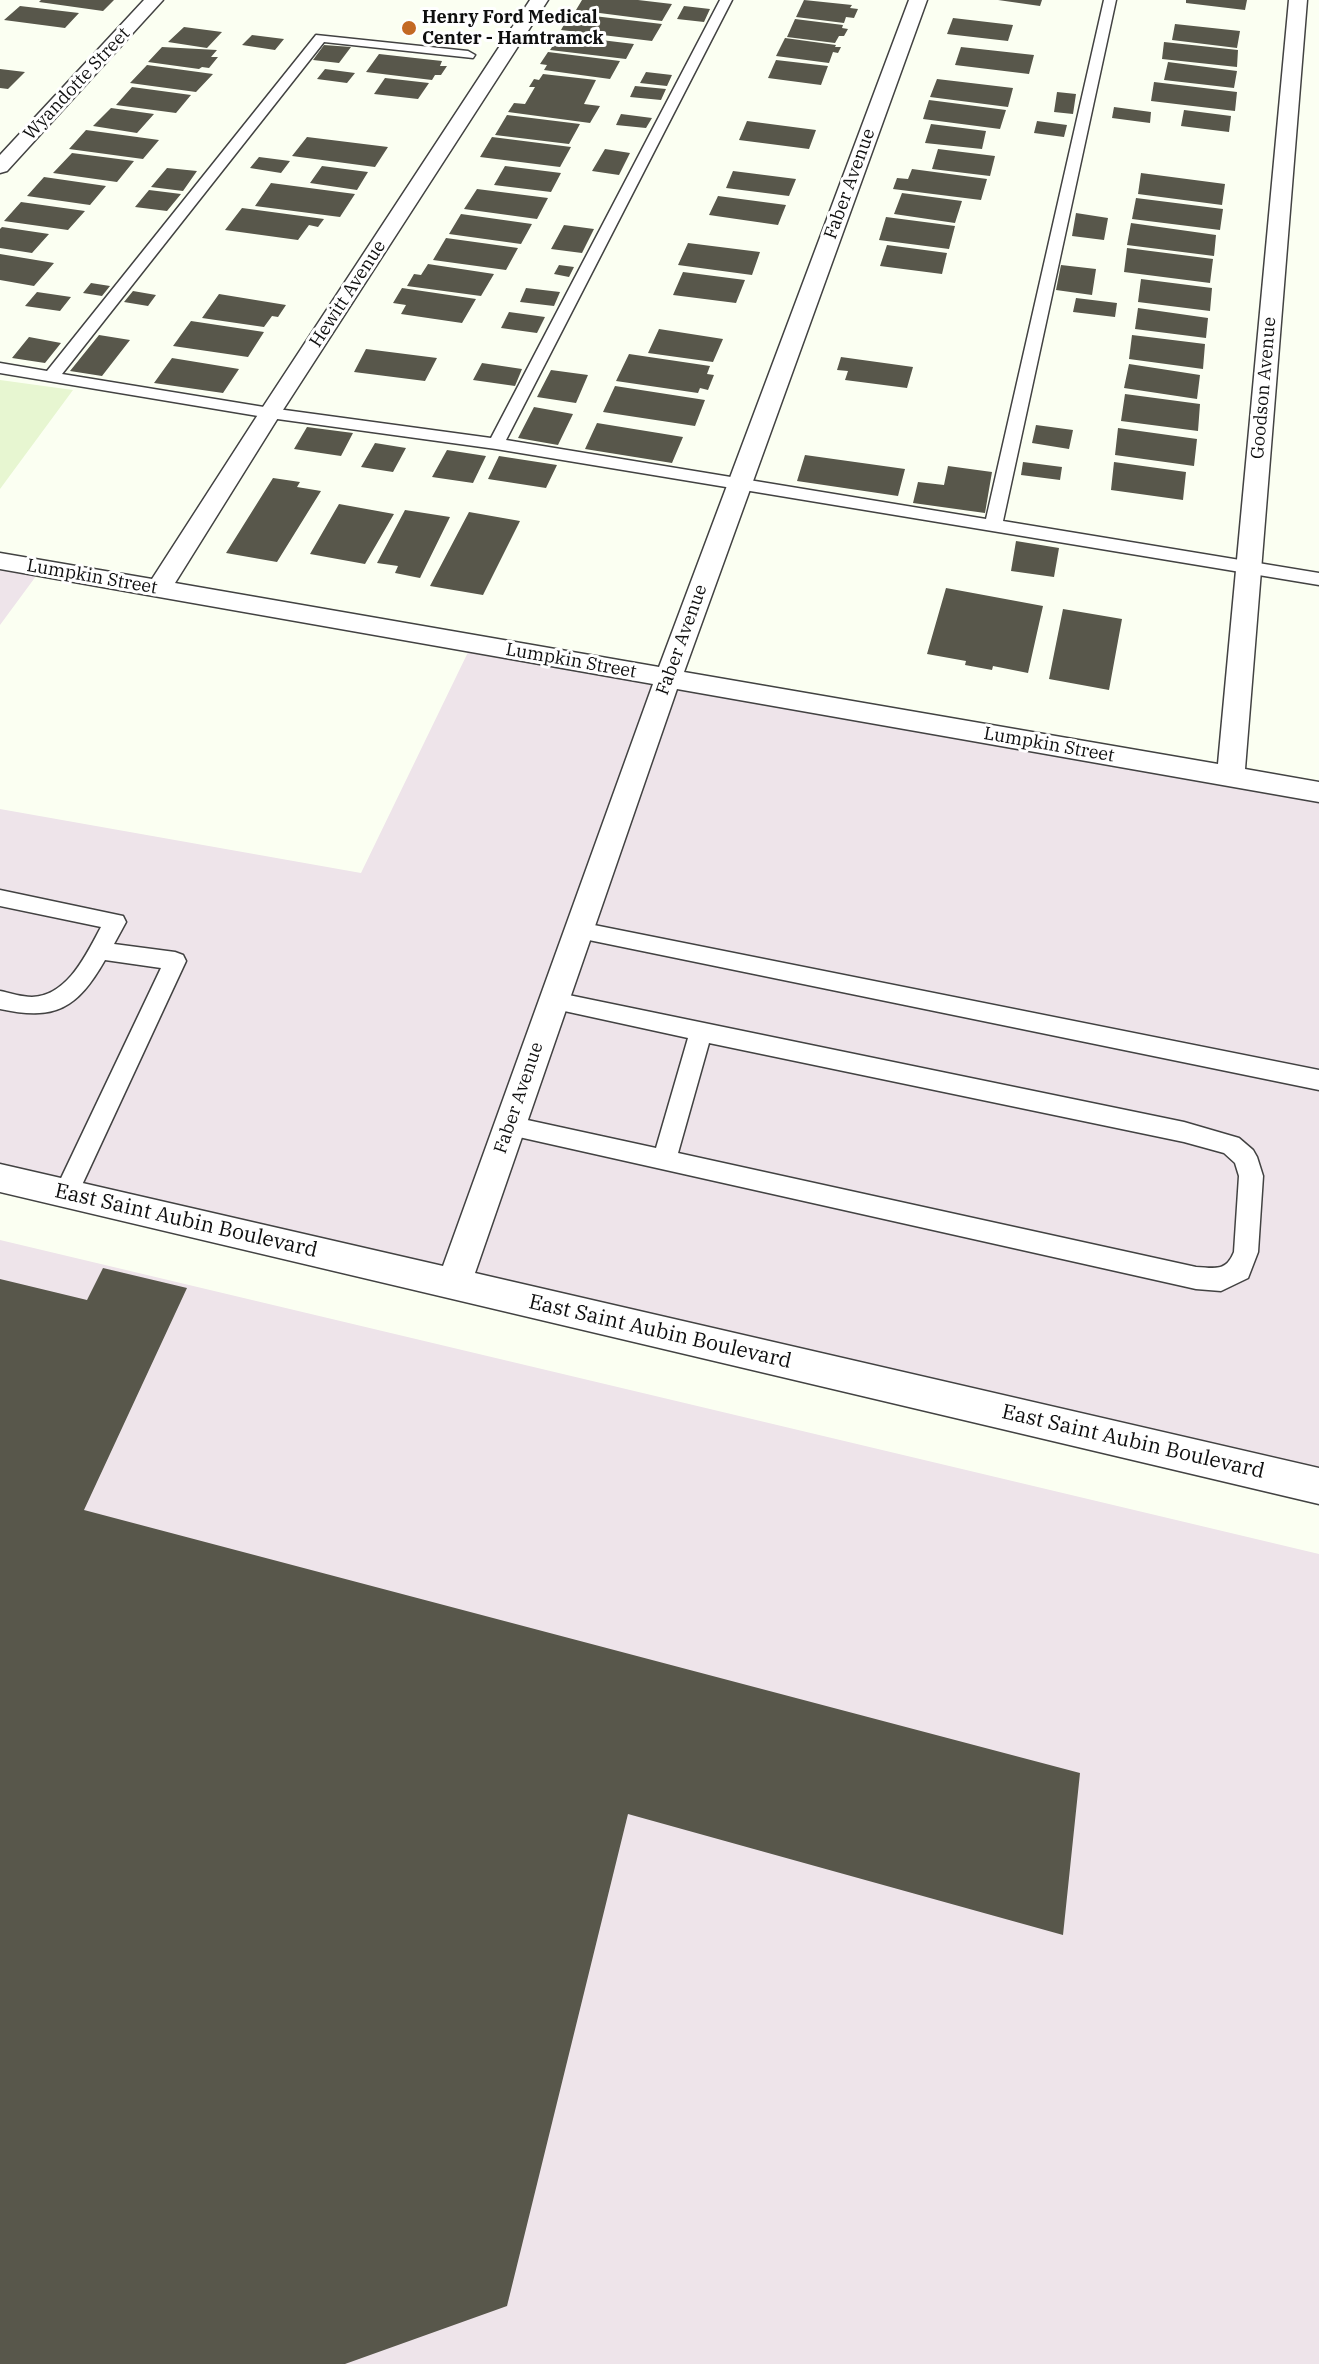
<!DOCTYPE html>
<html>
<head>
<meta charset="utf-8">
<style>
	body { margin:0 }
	canvas { display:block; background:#fbfff2 }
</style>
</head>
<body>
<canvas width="1319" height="2364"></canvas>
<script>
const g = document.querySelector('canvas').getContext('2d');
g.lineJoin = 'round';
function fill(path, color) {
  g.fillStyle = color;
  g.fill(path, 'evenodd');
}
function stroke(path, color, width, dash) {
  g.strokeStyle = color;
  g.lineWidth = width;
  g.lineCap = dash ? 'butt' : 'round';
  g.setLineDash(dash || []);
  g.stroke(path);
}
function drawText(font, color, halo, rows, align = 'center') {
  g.font = font + ' "IBM Plex Serif",serif';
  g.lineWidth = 6;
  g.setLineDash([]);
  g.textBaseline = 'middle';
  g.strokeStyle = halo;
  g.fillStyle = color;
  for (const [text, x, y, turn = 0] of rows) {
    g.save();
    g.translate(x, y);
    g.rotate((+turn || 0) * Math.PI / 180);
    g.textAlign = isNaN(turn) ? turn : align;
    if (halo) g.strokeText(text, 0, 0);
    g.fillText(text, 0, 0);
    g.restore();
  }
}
const industrial = new Path2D(`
	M0 561 42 568 0 625Z
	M472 644 1319 792V1486L0 1178V809L361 873Z
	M0 1240 1319 1554V2364H0Z`);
const farmland = new Path2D(`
	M0 380 73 390 0 489Z`);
const building = new Path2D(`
	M41 0H114L103 11 39 2Z
	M582 0H638L672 4 662 21 576 10Z
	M804 0 852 5 850 8 858 9 854 18 846 17 844 23 796 17Z
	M998 0H1042L1040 6Z
	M1186 0H1247L1245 10 1186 3Z
	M20 6 79 13 65 28 4 20Z
	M684 6 710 9 704 22 677 19Z
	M585 15 662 24 652 41 561 30 566 21 580 23Z
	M953 18 1013 25 1008 41 947 34Z
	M795 19 843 25 842 28 848 29 844 36H839L835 43 787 37Z
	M1175 24 1240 31 1237 48 1172 40Z
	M184 27 222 32 207 48 168 42Z
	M252 35 284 39 275 50 242 45Z
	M560 35 634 44 626 59 550 50Z
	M785 38 836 45 835 47H841L838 53 833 52 829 63 776 56Z
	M1164 42 1238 50 1237 67 1162 59Z
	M324 45 351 47 339 63 313 60Z
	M162 47 217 50 211 57H218L209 68 202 67 199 69 148 62Z
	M961 47 1034 55 1029 74 955 65Z
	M548 52 620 61 610 79 544 70 547 65 540 64Z
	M379 54 442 61 440 66H447L441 75H435L432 80 366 72Z
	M776 60 828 66 821 85 768 78Z
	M1168 62 1237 71 1234 88 1164 80Z
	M147 65 213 74 196 92 130 83Z
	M0 69 25 72 8 89 0 88Z
	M325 69 355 73 347 83 317 79Z
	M646 72 672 75 667 86 640 83Z
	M543 74 596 80 584 104 600 106 590 123 508 112 514 103 525 104 535 87H529L534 79 539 80Z
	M385 78 429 83 418 99 374 94Z
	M937 79 1013 88 1008 107 930 97Z
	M1154 82 1237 92 1235 111 1151 101Z
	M635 86 666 89 661 100 630 97Z
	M132 87 191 95 176 113 116 105Z
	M1057 92 1076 94 1073 114 1054 112Z
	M929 100 1006 110 1000 129 923 119Z
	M1114 107 1151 112 1150 123 1112 118Z
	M111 108 154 114 137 133 93 126Z
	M1184 110 1231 116 1229 132 1181 126Z
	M621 114 652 118 646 128 616 125Z
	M507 115 580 124 569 144 495 135Z
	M747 121 816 130 809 149 739 140Z
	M1037 121 1067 125 1064 137 1034 133Z
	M931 124 986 131 982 149 925 143Z
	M86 130 159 140 143 159 69 149Z
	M307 137 388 147 375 167 292 156Z
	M492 137 571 147 560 167 480 157Z
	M605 149 630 153 619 175 592 171Z
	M938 149 995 156 990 176 932 169Z
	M72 153 134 161 117 182 53 173Z
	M259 157 290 161 281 173 250 168Z
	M322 166 368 172 357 190 310 183Z
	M505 166 561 173 551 192 494 185Z
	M167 168 197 171 183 191 151 187Z
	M912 169 987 179 981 200 893 189 897 178 908 179Z
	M733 171 796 179 789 196 726 188Z
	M1141 173 1225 184 1222 205 1138 194Z
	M44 177 106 186 90 205 27 196Z
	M271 183 355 194 340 217 255 206Z
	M477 189 548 198 537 219 464 209Z
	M149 190 181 194 167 211 135 207Z
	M902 193 962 201 955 223 894 214Z
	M718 196 786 205 778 225 709 215Z
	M1136 198 1223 209 1220 230 1132 219Z
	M21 202 85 211 68 230 4 221Z
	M242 208 324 219 318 227 309 225 298 240 225 230Z
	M1076 213 1108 218 1104 240 1072 236Z
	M461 214 532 224 521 244 449 234Z
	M886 217 955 226 949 249 879 240Z
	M1131 223 1216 235 1214 256 1127 245Z
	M564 225 594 229 582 253 551 249Z
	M2 227 49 234 32 253 0 248V229Z
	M446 238 518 248 506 270 433 260Z
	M688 243 760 252 752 275 678 265Z
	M887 245 947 253 942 274 880 266Z
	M1127 248 1213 259 1210 283 1124 272Z
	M0 254 54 263 34 286 0 280Z
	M428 264 494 274 481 296 407 286 414 274 421 275Z
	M559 265 574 267 569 277 554 274Z
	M1061 265 1096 269 1092 295 1056 290Z
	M683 272 745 280 736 303 673 295Z
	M1141 279 1212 288 1210 311 1138 302Z
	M91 283 110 286 102 296 83 293Z
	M402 288 476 299 462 323 401 314 406 305 393 303Z
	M526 288 560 292 554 306 520 302Z
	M133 291 156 295 148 306 124 302Z
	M37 292 71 297 60 311 25 306Z
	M219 294 286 305 278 317 272 316 264 327 202 318Z
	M1076 298 1117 303 1115 317 1073 312Z
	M1138 308 1208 318 1206 338 1135 329Z
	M509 312 545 317 537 333 501 328Z
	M191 321 264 332 248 357 173 346Z
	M659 329 723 339 713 362 648 353Z
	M99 335 130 340 102 376 70 371Z
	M1132 335 1205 344 1203 369 1129 359Z
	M29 337 61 343 45 363 12 358Z
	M366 349 437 358 425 381 354 372Z
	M629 354 710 366 707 374 714 375 708 390 700 388 698 393 616 381Z
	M841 357 913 367 907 388 845 380 848 371 837 370Z
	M172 358 239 369 223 393 154 383Z
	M482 363 522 369 515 386 473 380Z
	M1129 364 1200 375 1197 399 1124 388Z
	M551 370 588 375 576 403 537 397Z
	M615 386 705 400 695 426 603 412Z
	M1125 394 1200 404 1198 431 1121 421Z
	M534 407 573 414 558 445 518 438Z
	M597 423 683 437 672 463 585 449Z
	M1036 425 1073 430 1069 449 1032 443Z
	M307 427 353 433 341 456 294 449Z
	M1118 428 1197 439 1194 466 1115 455Z
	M375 443 406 448 393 472 361 467Z
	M447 450 486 456 473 483 432 477Z
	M805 455 905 469 898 496 797 481Z
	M499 456 557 465 546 488 488 479Z
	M1023 462 1062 467 1060 480 1021 475Z
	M1114 462 1186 472 1183 500 1111 490Z
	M948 466 992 472 985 513 913 503 918 482 944 485Z
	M273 478 300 482 297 487 321 491 277 562 226 553Z
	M339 504 394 514 365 564 310 554Z
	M405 510 450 517 420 578 395 573 398 566 377 563Z
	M469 512 520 521 483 595 430 586Z
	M1016 541 1059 548 1054 577 1011 571Z
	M946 588 1043 606 1028 673 993 666 992 670 965 665 966 661 927 654Z
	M1063 609 1122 619 1109 690 1049 679Z
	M103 1268 187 1288 84 1510 1080 1773 1063 1935 628 1814 507 2306 345 2364H0V1279L87 1300Z`);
const lane = new Path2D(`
	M720 0H732L506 440 986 519 1104 0H1116L1003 521 1319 573V585L496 449 270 418 0 373V363L47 371 316 35 468 51 475 55 473 58 324 42 62 374 270 408 491 438Z
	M0 890 123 916 126 922 114 944 175 952 183 955 186 961 75 1200 66 1203 57 1200 54 1193 161 968 105 960C77 1009 55 1021 0 1009V991C10 993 22 997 32 997 68 996 87 953 101 927L0 906Z
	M579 922 1319 1070V1090L579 938 571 936 568 930 571 924Z
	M554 992 1184 1122 1239 1138 1253 1150 1257 1157 1263 1176 1258 1252 1248 1278 1221 1291 1196 1289 501 1133 497 1126 501 1119 509 1116 656 1148 688 1038 546 1007 543 1001 546 995ZM709 1043 1184 1142 1224 1153 1235 1163 1239 1176 1234 1252C1226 1272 1215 1268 1196 1267L678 1153Z`);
const street = new Path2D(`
	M144 0H163L7 171 0 173V155Z
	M530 0H548L281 413 175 583 659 667 909 0H927L684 672 1218 764 1289 0H1307L1245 769 1319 782V802L677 689 475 1273 1319 1468V1504L0 1192V1164L443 1266 653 684 0 569V553L152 579 259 413Z`);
const markers = [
	[409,28,8,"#c36924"]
];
const farPoinames = [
	["Henry Ford Medical",422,18],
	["Center - Hamtramck",422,39]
];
const farStreetnames = [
	["Wyandotte Street",77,84,-47],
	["Faber Avenue",850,184,-70],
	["Hewitt Avenue",348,294,-57],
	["Goodson Avenue",1264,388,-85],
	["Lumpkin Street",92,577,10],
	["Faber Avenue",682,640,-70],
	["Lumpkin Street",571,661,10],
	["Lumpkin Street",1049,745,10],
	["Faber Avenue",519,1098,-71]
];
const streetNames = [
	["East Saint Aubin Boulevard",186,1221,13],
	["East Saint Aubin Boulevard",660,1332,13],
	["East Saint Aubin Boulevard",1133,1442,13]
];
fill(industrial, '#eee4ea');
fill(farmland, '#e7f6d1');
fill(building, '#58574b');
stroke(lane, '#424242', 3);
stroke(street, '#424242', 3);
fill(lane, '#fff');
fill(street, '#fff');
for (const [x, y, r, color] of markers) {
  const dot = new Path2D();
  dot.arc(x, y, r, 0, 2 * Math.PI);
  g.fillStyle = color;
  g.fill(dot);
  stroke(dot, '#fff', 2);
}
drawText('bold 18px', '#0f0f0f', '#fff', farPoinames, 'left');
drawText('18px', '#0f0f0f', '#fff', farStreetnames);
drawText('21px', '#0f0f0f', '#fff', streetNames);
</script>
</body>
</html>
